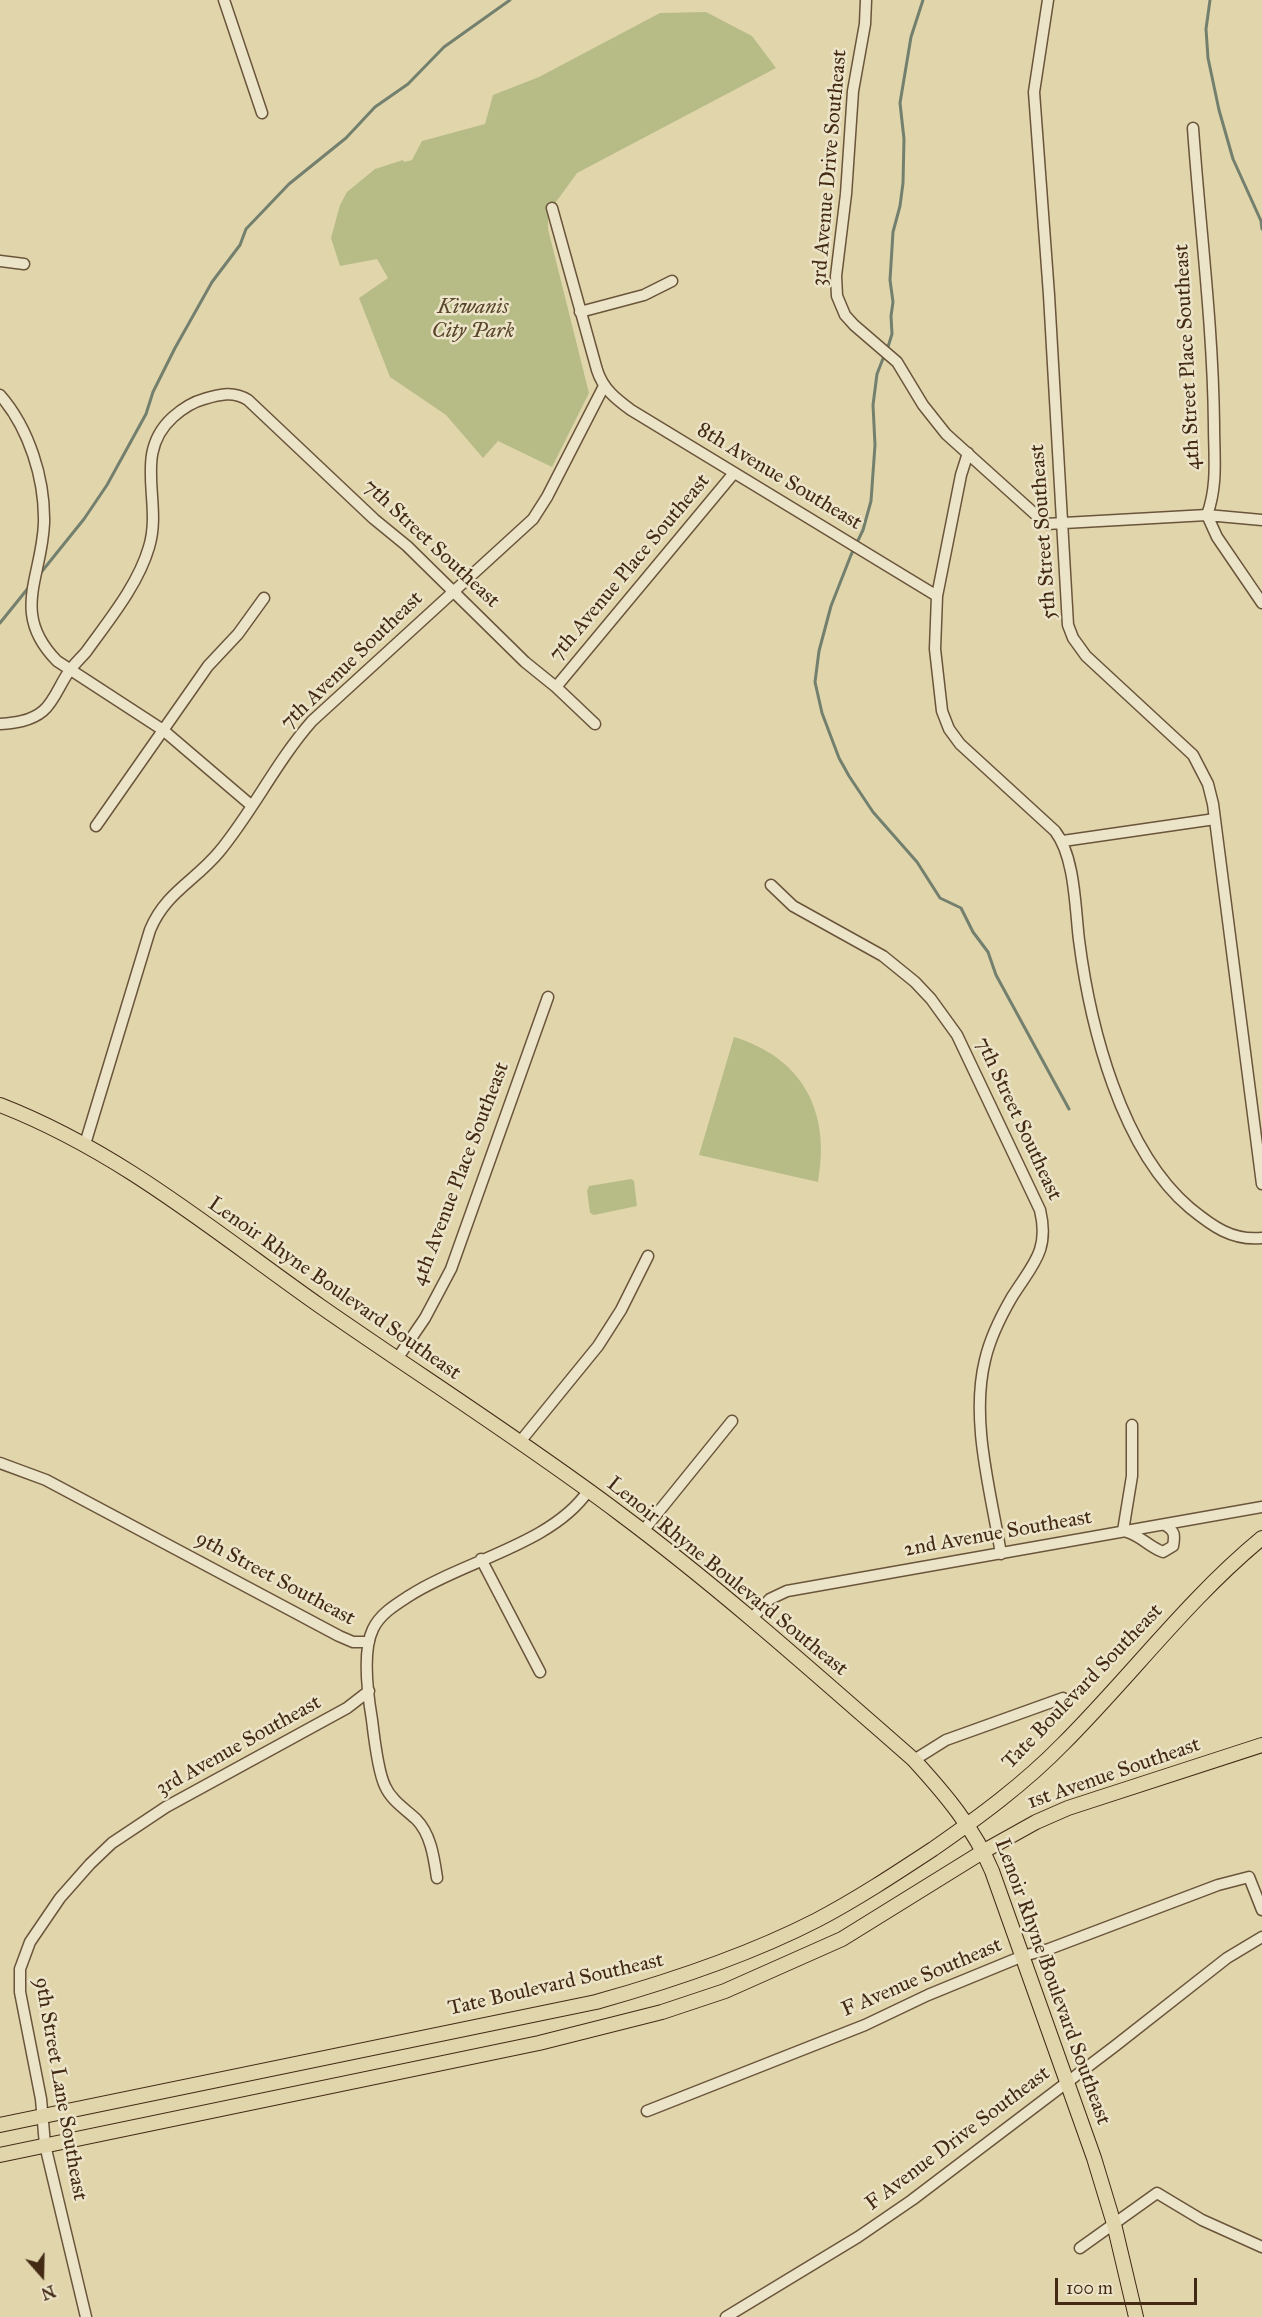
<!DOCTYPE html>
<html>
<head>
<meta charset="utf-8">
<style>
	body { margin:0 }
	#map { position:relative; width:1262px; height:2317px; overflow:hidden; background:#e1d5ac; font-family:"IM FELL Great Primer",serif }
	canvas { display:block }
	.north { position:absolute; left:12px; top:2245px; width:60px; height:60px; -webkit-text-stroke:4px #ece4c9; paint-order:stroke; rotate:160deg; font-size:16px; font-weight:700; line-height:24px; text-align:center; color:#432a14 }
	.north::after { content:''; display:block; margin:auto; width:21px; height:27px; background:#432a14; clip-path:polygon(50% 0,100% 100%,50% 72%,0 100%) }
	.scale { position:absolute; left:1055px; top:2278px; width:142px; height:27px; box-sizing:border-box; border:3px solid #432a14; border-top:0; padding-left:8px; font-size:18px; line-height:21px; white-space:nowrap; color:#432a14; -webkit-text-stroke:4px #ece4c9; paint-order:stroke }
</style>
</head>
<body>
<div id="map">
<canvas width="1262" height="2317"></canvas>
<div class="north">N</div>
<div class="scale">100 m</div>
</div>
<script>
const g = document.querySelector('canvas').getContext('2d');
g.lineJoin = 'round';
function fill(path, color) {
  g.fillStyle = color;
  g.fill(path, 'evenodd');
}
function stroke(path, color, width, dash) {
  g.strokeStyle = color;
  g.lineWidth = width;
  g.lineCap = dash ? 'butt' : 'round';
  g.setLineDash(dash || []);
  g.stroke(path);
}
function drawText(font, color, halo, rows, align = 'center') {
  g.font = font + ' "IM FELL Great Primer",serif';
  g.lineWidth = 5;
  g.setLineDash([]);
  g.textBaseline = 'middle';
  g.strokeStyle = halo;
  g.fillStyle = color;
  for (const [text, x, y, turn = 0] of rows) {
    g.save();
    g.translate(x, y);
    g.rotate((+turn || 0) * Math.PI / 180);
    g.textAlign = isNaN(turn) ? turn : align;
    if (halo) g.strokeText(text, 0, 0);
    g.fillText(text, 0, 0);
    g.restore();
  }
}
const green = new Path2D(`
	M706 12 752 36 776 68 577 173 548 213V229L589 393 552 467 498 441 483 458 446 415 390 377 359 298 388 278 377 259 340 266 331 238 340 205 347 192 375 169 403 160 404 162 412 160 422 141 485 124 493 95 539 77 660 13Z
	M734 1037C803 1058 831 1112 818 1182L699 1155Z
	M631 1179 634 1181 637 1206 594 1215 590 1213 587 1191 589 1186Z`);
const stream = new Path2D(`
	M1210 0 1206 29 1208 58 1219 110 1233 159 1261 221 1262 229
	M887 350 892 334 891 316 893 302 890 280 893 232 900 206 903 183 904 139 900 103 911 37 923 0
	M884 356 877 374 873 405 875 445 871 501 863 530 851 555 831 606 819 651 815 682 822 713 839 758 849 776 873 812 917 862 940 898 961 908 973 932 988 952 996 975 1069 1109
	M39 575 84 519 107 485 146 414 153 392 175 348 212 282 240 245 246 229 289 184 346 138 375 107 408 84 444 47 510 0
	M0 623 29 587`);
const minor = new Path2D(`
	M224 0 262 113
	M866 0 865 24 853 91 846 194 836 276 837 296 845 315 854 325 897 362 923 405 946 434 1046 524 1207 515 1262 520
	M1048 0 1034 92 1049 295 1068 625 1073 638 1086 656 1193 755 1208 784 1213 804 1262 1184
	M1193 128C1200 227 1213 326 1214 425 1214 456 1218 485 1207 515L1217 537 1262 603
	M552 208 597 370C603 389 616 399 631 410L937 596
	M0 261 24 264
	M580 312 644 295 672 281
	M0 395C29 428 45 479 44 523 42 578 10 613 57 661L163 730 252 806
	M968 453 961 475 937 596 935 649 942 711 949 729 960 744 1055 831C1075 857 1075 907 1079 940 1090 1026 1121 1150 1190 1208 1212 1226 1232 1241 1262 1238
	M556 687 734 473
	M0 724C15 723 31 721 43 711 54 702 60 684 68 673 73 665 80 659 86 652 109 620 138 585 149 547 163 501 132 454 173 417 182 409 193 402 204 399 220 394 234 391 248 400L374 519 407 546 525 662 556 687 595 724
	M96 826 208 666 238 634 264 598
	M1063 841 1215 819
	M771 885 793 906 883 956 915 982 931 999 957 1035 1040 1210C1050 1251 1032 1265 1012 1297 1001 1316 990 1338 985 1360 970 1421 991 1492 1001 1554
	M85 1144 150 930C165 893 195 881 219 852 253 811 276 762 312 721L533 519 547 497 604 386
	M397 1359 425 1318 451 1269 548 997
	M519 1443 598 1346 621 1310 648 1256
	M0 1463 46 1480 339 1636 353 1642H369
	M643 1531 732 1421
	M1123 1531 1132 1476V1425
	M1127 1532C1141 1536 1149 1547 1163 1552L1173 1546C1175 1535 1175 1531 1165 1525
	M481 1559 540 1672
	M751 1619 770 1599 787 1591 1262 1507
	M914 1760 946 1740 1063 1698
	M437 1878C434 1858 431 1834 416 1819 405 1809 391 1800 385 1786 378 1772 374 1737 372 1720 368 1696 362 1651 373 1629 380 1614 395 1605 409 1596 463 1561 552 1544 588 1491
	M647 2111 865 2025 928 1995 1023 1956 1049 1949 1218 1885 1249 1877 1262 1910
	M1080 2248 1157 2193 1202 2220 1262 2247
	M86 2317 45 2145 41 2099 20 1992V1969L30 1942 60 1898 90 1864 112 1843 166 1807 347 1708 369 1691
	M726 2317 858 2237 912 2200 1115 2046 1227 1958 1262 1937`);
const major = new Path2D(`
	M0 1105C121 1152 216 1233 320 1306 419 1375 522 1440 619 1513 721 1589 818 1676 914 1760 945 1794 974 1828 992 1871L1094 2158 1114 2224 1136 2317
	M0 2125 596 2002C671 1981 747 1956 817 1920 857 1899 895 1874 933 1849 979 1817 1024 1784 1063 1744 1131 1676 1188 1599 1262 1538
	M0 2155 539 2043 662 2012 725 1991 842 1939 984 1851 1036 1822 1068 1808 1262 1745`);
const streetNames = [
	["3rd Avenue Drive Southeast",830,168,-85],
	["4th Street Place Southeast",1188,357,-93],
	["8th Avenue Southeast",779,477,31],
	["5th Street Southeast",1044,532,-94],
	["7th Street Southeast",431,544,43],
	["7th Avenue Place Southeast",630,568,-50],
	["7th Avenue Southeast",352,661,-44],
	["7th Street Southeast",1018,1119,65],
	["4th Avenue Place Southeast",461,1174,-69],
	["Lenoir Rhyne Boulevard Southeast",334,1289,35],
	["2nd Avenue Southeast",998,1534,-10],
	["Lenoir Rhyne Boulevard Southeast",727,1577,39],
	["9th Street Southeast",275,1579,28],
	["Tate Boulevard Southeast",1083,1687,-46],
	["3rd Avenue Southeast",239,1746,-29],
	["1st Avenue Southeast",1114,1774,-19],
	["F Avenue Southeast",922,1978,-23],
	["Lenoir Rhyne Boulevard Southeast",1052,1982,70],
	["Tate Boulevard Southeast",556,1985,-13],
	["9th Street Lane Southeast",60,2089,80],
	["F Avenue Drive Southeast",958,2139,-37]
];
const parkNames = [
	["Kiwanis",473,308],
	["City Park",473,332]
];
fill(green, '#b7bc87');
stroke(stream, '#74806e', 3);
stroke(minor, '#6a553a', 13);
stroke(major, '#432a14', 16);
stroke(minor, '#ece4c9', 10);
stroke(major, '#e1d5ac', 14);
drawText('21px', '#432a14', '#ece4c9', streetNames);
drawText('italic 21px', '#5a472b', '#ece4c9', parkNames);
</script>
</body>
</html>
